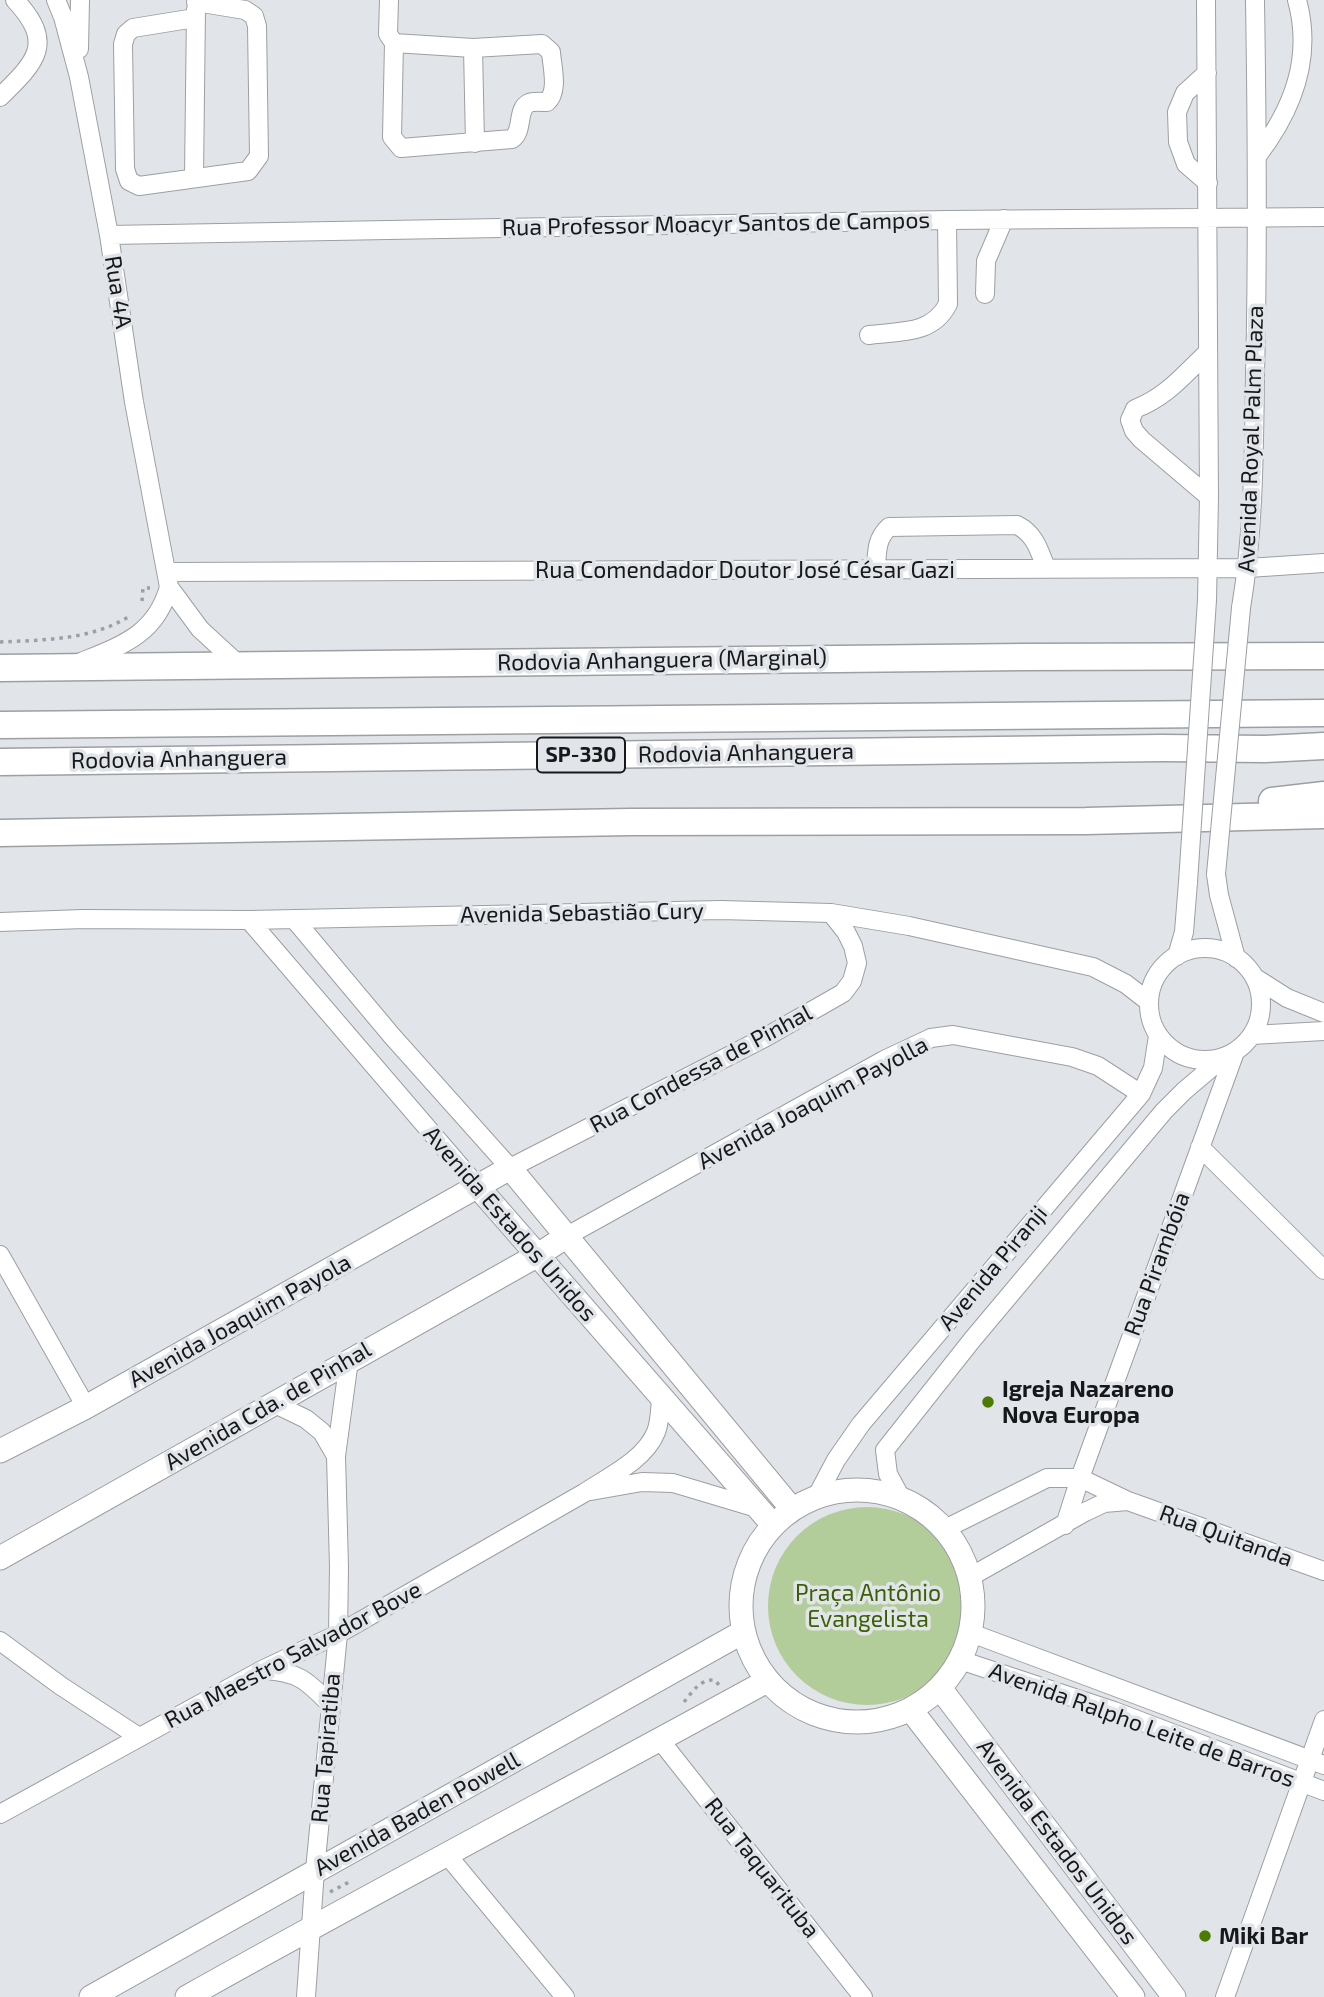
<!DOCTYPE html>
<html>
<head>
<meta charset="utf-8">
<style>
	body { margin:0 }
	canvas { display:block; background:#e1e5e9 }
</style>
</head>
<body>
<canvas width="1324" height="1997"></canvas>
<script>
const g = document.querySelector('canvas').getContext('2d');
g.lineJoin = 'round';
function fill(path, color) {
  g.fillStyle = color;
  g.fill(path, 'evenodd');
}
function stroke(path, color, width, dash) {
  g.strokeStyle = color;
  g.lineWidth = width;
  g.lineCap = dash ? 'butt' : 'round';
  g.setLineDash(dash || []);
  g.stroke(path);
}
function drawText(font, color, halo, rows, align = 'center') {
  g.font = font + ' "Exo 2",sans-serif';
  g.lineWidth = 7;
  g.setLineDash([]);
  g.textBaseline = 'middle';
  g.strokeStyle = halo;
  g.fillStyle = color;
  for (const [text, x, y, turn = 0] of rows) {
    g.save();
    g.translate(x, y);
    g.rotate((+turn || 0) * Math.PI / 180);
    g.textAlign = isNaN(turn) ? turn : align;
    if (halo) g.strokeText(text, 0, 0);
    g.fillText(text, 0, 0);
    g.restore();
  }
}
const green = new Path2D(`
	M768 1606a99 99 0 1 1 198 0a99 99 0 1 1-198 0Z`);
const path = new Path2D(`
	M142 601 143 588H150
	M0 642C43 640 91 640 128 617
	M684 1702C693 1691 700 1679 715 1680L719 1685
	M330 1892 351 1881`);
const minor = new Path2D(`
	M56 0 63 17 79 77 109 235 134 402 169 587 200 629 238 664
	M389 0 388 34 394 43 392 137 401 148 512 139C524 131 516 109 529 103 533 101 542 102 547 102 559 91 552 67 551 52L542 44 473 48 394 43
	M1206 0 1209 497 1207 600
	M195 18 133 28 126 34 123 44 125 169 129 181 139 186 248 171 259 156 257 26 254 16 245 10 196 2
	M473 48 475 143
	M79 49 80 0
	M1207 73 1185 93 1177 112 1178 142 1186 164 1208 183
	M0 97C37 61 55 43 15 0
	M1258 155C1293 109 1313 58 1297 0
	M194 177 196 9
	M109 235 947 220 1324 217
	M985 294 986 261 1004 219
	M869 335C900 331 932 335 948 304L947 220
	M1208 352C1183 375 1168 396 1135 409L1130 420 1134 431 1142 440 1209 497
	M876 569C877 552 876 539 889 527L1017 525C1035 534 1039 550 1046 568
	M166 572 1248 568 1324 563
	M1241 608C1254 530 1254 452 1255 374 1258 249 1257 125 1255 0
	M81 662C123 645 156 634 169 587
	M1216 874 1219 895 1236 958
	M294 919 392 1036 510 1168 766 1037 843 993 852 981 857 963 853 946 846 932 831 913
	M249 920 478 1187
	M0 922 83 919 249 920 721 910 831 913 909 926 1093 967 1126 984 1149 1002
	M1149 1004a56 56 0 1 1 112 0a56 56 0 1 1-112 0Z
	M1177 956 1184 932 1188 882
	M1254 977 1287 998 1324 1013
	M1252 1035 1324 1031
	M1200 1147 1324 1270
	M567 1236 884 1060 931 1038 953 1035 1072 1057 1098 1066 1141 1094
	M0 1255 86 1407
	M273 1403 306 1419 322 1432 336 1456
	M591 1491 642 1482 673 1483 760 1509
	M817 1496 836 1460 861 1424 1141 1094 1153 1068 1158 1036
	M901 1498 888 1474 885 1450 972 1340 1164 1111 1184 1091 1224 1057
	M1065 1525 1080 1478 1235 1052
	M945 1529 1047 1478H1080L1128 1501 1324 1571
	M970 1577 1085 1512 1104 1503 1128 1501
	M971 1633 1324 1765
	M0 1641 61 1686 139 1737
	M960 1660 1114 1711 1324 1791
	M265 1670C299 1672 307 1681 330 1704
	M660 1740 863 1997
	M0 1814 262 1670 338 1634 584 1493C608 1477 645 1460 656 1432 660 1422 660 1410 661 1399
	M448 1856 565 1997
	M306 1997 315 1870 338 1634 339 1567 336 1456 349 1360
	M1225 1997 1324 1720`);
const major = new Path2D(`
	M478 1187 773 1525
	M0 1451 86 1407 510 1168 792 1509
	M741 1606a116 116 0 1 1 232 0a116 116 0 1 1-232 0Z
	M0 1558 538 1255 567 1236
	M940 1688 1174 1997
	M911 1710 1133 1997
	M91 1997 743 1632
	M187 1997C379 1889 574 1787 767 1681`);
const highway = new Path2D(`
	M0 668 1024 657 1324 656
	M0 725 1324 713
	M0 762 1162 748 1265 749 1324 746
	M1272 801 1324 795
	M0 833 630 822 1086 821 1324 815`);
const minorBridge = new Path2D(`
	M1216 874 1241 608
	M1188 882 1207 600`);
const markers = [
	[988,1402,7,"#4d7b00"],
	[1205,1936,7,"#4d7b00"]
];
const shields = [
	[581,755,88]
];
const shieldNames = [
	["SP-330",581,755]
];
const streetNames = [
	["Rua Professor Moacyr Santos de Campos",716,224,-1],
	["Rua 4A",118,292,81],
	["Avenida Royal Palm Plaza",1251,439,-88],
	["Rua Comendador Doutor José César Gazi",745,570],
	["Rodovia Anhanguera (Marginal)",662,660,-1],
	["Rodovia Anhanguera",746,753,-1],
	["Rodovia Anhanguera",179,759,-1],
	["Avenida Sebastião Cury",582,913,-1],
	["Rua Condessa de Pinhal",701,1069,-28],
	["Avenida Joaquim Payolla",813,1103,-28],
	["Avenida Estados Unidos",510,1224,49],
	["Rua Pirambóia",1157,1264,-70],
	["Avenida Piranji",993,1268,-50],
	["Avenida Joaquim Payola",240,1321,-29],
	["Avenida Cda. de Pinhal",268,1406,-30],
	["Rua Quitanda",1226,1536,20],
	["Rua Maestro Salvador Bove",293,1655,-28],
	["Avenida Ralpho Leite de Barros",1142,1725,20],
	["Rua Tapiratiba",326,1748,-85],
	["Avenida Baden Powell",417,1814,-29],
	["Avenida Estados Unidos",1057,1842,53],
	["Rua Taquarituba",762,1868,52]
];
const poiNames = [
	["Igreja Nazareno",1002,1389],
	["Nova Europa",1002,1415],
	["Miki Bar",1219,1936]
];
const parkNames = [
	["Praça Antônio",868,1593],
	["Evangelista",868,1619]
];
fill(green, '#b2cc9a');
stroke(minor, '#9c9fa3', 20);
stroke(major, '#9c9fa3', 25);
stroke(highway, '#9c9fa3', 29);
stroke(path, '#9da0a3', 3.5, [3.5, 5]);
stroke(minor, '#fff', 18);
stroke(major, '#fff', 23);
stroke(highway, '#fff', 26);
stroke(minorBridge, '#9c9fa3', 20, []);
stroke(minorBridge, '#fff', 18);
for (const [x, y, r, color] of markers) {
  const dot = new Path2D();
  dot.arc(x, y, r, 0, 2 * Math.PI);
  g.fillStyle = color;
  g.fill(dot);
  stroke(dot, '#e1e5e9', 2.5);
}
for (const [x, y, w] of shields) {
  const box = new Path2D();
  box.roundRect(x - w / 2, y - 17.5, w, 35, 5);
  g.fillStyle = '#e1e5e9';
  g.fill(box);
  stroke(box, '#17181a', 2);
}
drawText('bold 21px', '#17181a', null, shieldNames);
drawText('23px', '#17181a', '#e1e5e9', streetNames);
drawText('bold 23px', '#17181a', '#e1e5e9', poiNames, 'left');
drawText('23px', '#3b5f03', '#e1e5e9', parkNames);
</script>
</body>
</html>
